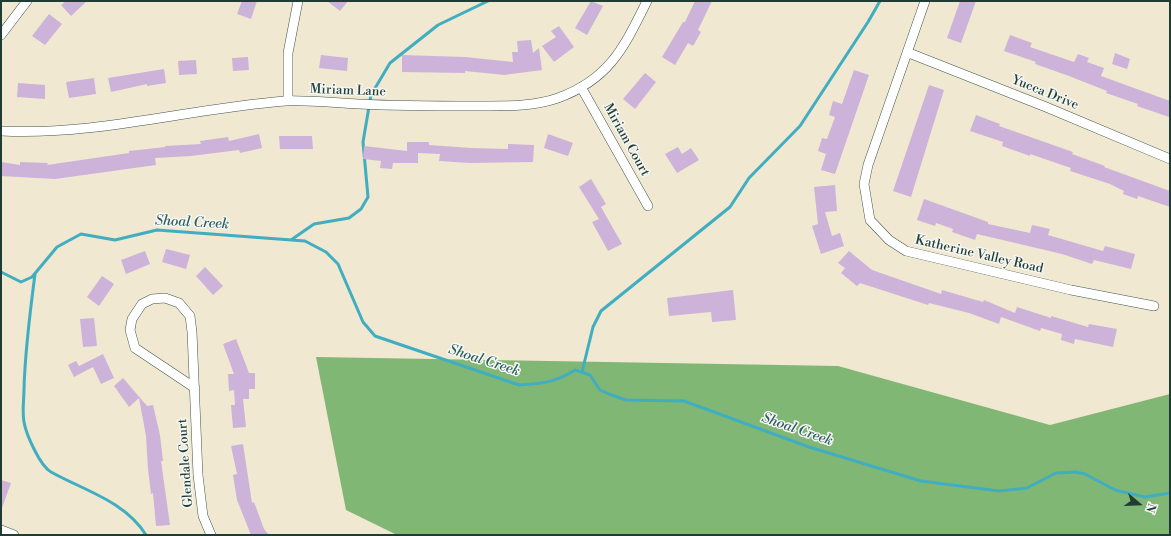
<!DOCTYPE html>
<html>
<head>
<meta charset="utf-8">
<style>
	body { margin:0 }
	#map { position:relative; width:1171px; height:536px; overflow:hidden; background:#f0e8d1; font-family:"Libre Bodoni",serif }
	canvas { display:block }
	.frame { position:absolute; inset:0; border:2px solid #1f3d34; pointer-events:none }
	.north { position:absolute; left:1119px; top:484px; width:40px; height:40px; -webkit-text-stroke:3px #f6f6f2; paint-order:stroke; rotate:109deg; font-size:11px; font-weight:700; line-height:16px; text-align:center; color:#1f3d34 }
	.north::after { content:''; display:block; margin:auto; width:14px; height:18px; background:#1f3d34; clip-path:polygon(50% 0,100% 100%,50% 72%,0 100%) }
</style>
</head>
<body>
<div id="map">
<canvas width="1171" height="536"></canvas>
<div class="frame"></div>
<div class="north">N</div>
</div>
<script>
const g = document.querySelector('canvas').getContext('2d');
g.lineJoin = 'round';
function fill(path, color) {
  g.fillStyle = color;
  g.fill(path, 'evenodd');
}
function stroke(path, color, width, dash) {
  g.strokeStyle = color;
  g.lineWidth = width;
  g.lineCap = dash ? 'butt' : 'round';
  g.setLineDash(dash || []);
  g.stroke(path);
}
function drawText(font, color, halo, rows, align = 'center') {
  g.font = font + ' "Libre Bodoni",serif';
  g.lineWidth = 3;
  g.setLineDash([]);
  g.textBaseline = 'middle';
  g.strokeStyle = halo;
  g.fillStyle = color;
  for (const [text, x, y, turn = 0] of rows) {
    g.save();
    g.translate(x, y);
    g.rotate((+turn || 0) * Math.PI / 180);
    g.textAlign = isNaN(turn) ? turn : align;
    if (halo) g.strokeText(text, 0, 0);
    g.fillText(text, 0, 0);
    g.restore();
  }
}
const forest = new Path2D(`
	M316 357 838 366 1050 425 1170 394V535H397L346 510Z`);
const stream = new Path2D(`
	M291 240 314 224 349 218 361 209 368 197 363 142 371 95 390 63 438 25 488 1
	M1 272 21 282 32 277 57 247 81 234 115 240 157 230 305 241 326 252 338 264 363 322 375 336 519 385C540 384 557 382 575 370L590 375 600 390 609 394 626 400 684 401 809 447 921 481 999 491 1027 488 1056 473 1075 472 1085 474 1115 490 1145 497 1170 493
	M35 274C30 312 25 350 24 389 24 399 22 412 24 422 26 434 40 466 51 472 83 490 125 501 146 535
	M582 372 593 327 601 311 730 207 749 178 800 126 868 22 880 1`);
const building = new Path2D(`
	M66 1H87L71 16 61 5Z
	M242 1H257L251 19 237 14Z
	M327 1H348L340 11Z
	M591 1 603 6 587 35 575 28Z
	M695 1H712L698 30 701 32 693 46 688 43 675 65 662 57 683 22H685Z
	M960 1H976L961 43 947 38Z
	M49 14 62 24 45 45 32 36Z
	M559 26 574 47 554 62 542 46 556 37 551 31Z
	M1010 35 1032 43 1030 47 1074 62 1078 54 1089 58 1087 62 1104 68 1101 76 1170 101 1169 117 1137 106 1138 104 1106 93 1107 91 1069 76 1035 64 1036 62 1004 51Z
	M531 40 533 53 539 48 542 70 504 75 465 71V73L402 72V55L465 57 513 62 512 52H518L517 41Z
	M1115 53 1130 59 1127 69 1112 64Z
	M321 55 348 58 347 71 319 68Z
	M248 57 249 70 233 71 232 58Z
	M196 60 197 74 179 75 178 61Z
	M164 69 166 83 147 86V84L111 92 108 78Z
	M854 70 869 75 835 174 821 170 826 154 818 151 822 138 827 139 835 117 829 115 833 101 842 104Z
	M645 73 656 82 635 109 623 99Z
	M94 78 96 94 69 98 66 82Z
	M18 83 45 85V99L17 97Z
	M929 85 944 90 911 197 893 191Z
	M976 115 1000 124 999 126 1073 152 1072 154 1105 166 1104 167 1170 191V207L1138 196 1137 199 1123 194 1124 191 1110 184 1070 171 1071 168 1030 154V156L1002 146 1003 142 970 131Z
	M259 134 262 148 240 153 239 150 191 156 155 158 156 165 55 179 1 176V162L20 165V162L48 163 47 165 129 153V151L165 147V146L201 144 200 141 228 137 229 141Z
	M548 134 573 143 568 156 544 148Z
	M279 136H312L313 149H280Z
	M407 142H429V145L471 148 508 149V144L534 145 533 162 469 163 439 161 440 154 418 153V163H393L392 169 380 168 381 161 363 159 364 146 407 151Z
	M678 147 682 154 691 148 699 160 677 173 665 154Z
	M591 179 606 204 601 207 622 244 608 251 592 222 599 219 579 187Z
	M835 185 837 211 825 212 832 236 840 233 844 246 821 254 812 226 818 224 814 187Z
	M924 199 988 222V224L1030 233 1032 225 1050 229 1048 235 1103 251 1105 246 1135 254 1131 269 1094 260 1092 264 1062 254 977 234 975 240 952 232 953 229 936 223 935 226 917 220Z
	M166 249 190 255 186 269 162 262Z
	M145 251 150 264 126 274 121 260Z
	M849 251 872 270 941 294 942 290 983 302 984 300 1015 313 1017 307 1051 318V316L1088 327 1089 324 1117 329 1113 347 1075 339 1074 344 1061 340 1062 334 1041 328 1040 331 1001 317 999 324 969 313 929 303 928 305 860 283 857 286 841 273 845 268 838 263Z
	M205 267 223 286 213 295 196 276Z
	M102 276 114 284 99 306 87 297Z
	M733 290 736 320 712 322 711 312 669 316 667 298Z
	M94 318 97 346 83 347 80 319Z
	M236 339 249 373H255V389H249V399H243L246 427 233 428 231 405H235L234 390 229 391 228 374H234L223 344Z
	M103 354 114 378 101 384 93 367 74 377 68 365 76 361 79 366Z
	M123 378 147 406 153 405 160 435 163 461H161L170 525 156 526 153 493 151 494 148 469 146 436 139 398 129 407 114 386Z
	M243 444 252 503 254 502 264 529 269 535H251L237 500 233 475 237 474 231 446Z
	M1 480 11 483 2 508H1Z`);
const street = new Path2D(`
	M925 1 868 165 864 184 870 220 889 240 906 251 1071 290 1154 306
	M1 35 27 1
	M909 53 1046 107 1170 159
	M581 87 648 206
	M288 101V53L298 1
	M1 131C97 136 191 108 286 101 310 100 335 103 359 104 399 106 439 106 478 106 506 106 532 107 558 98 610 79 624 47 647 1
	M195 388 135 348 130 330 132 319 142 304 152 299 165 298 179 303 190 316 192 332 198 475 203 516 211 535
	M1 530 14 535`);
const streetNames = [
	["Miriam Lane",348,91,2],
	["Yucca Drive",1045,93,22],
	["Miriam Court",626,140,61],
	["Katherine Valley Road",979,255,13],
	["Glendale Court",186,463,-94]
];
const waterNames = [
	["Shoal Creek",192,223,3],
	["Shoal Creek",484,361,18],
	["Shoal Creek",797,430,19]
];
fill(forest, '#81b774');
stroke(stream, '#41adc0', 3);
fill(building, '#cdb3d9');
stroke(street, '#3e574c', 10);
stroke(street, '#fff', 9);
drawText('13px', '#1f3d34', '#f6f6f2', streetNames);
drawText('italic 14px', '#295f5e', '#f6f6f2', waterNames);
</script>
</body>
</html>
